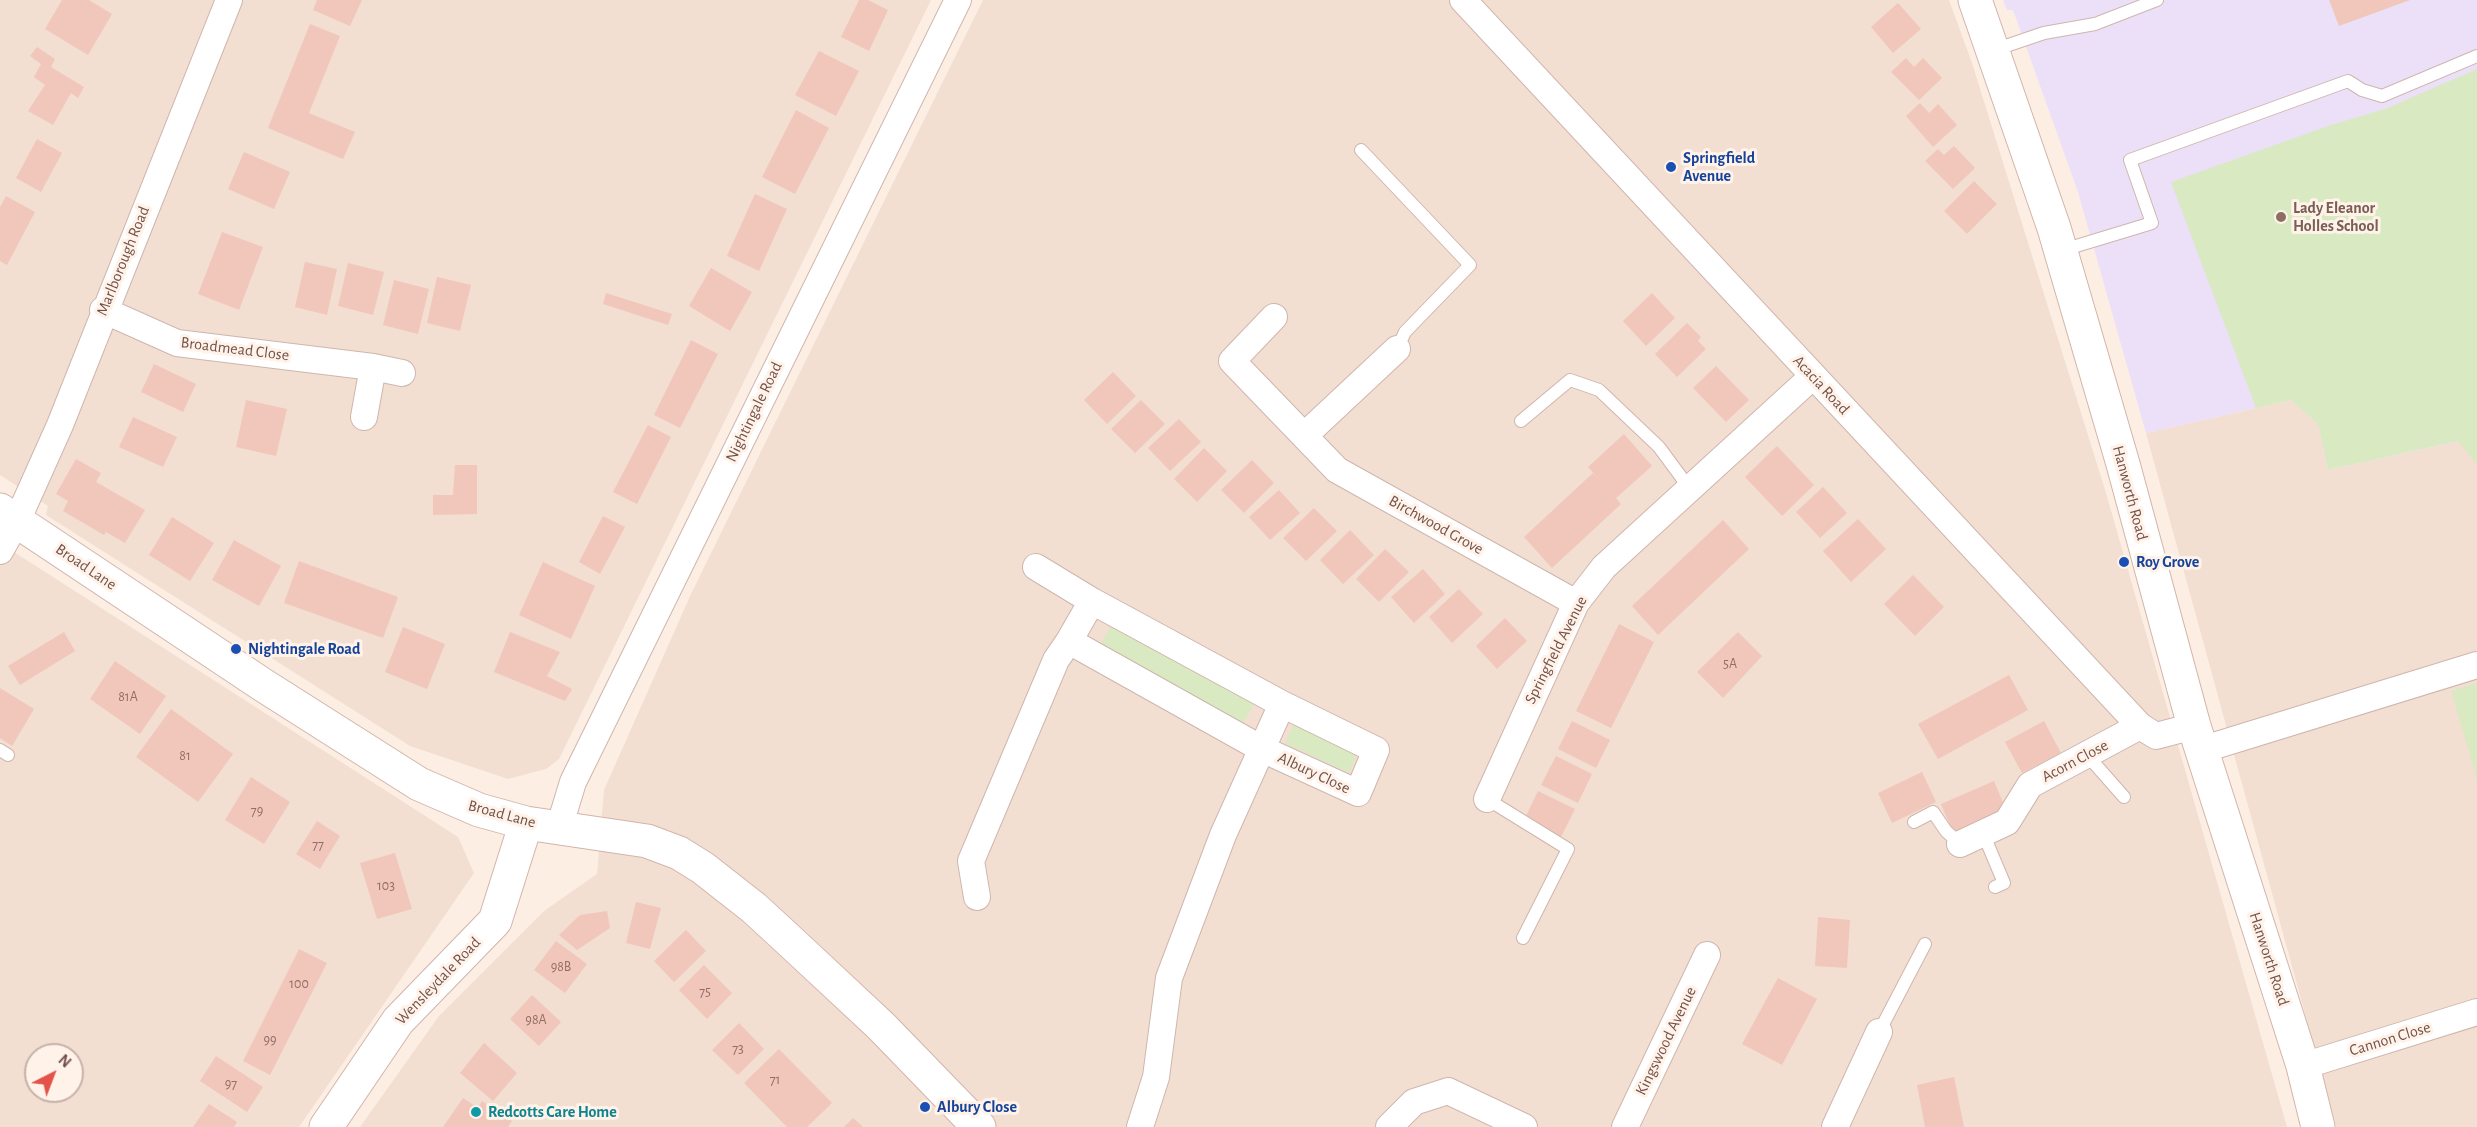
<!DOCTYPE html>
<html>
<head>
<meta charset="utf-8">
<style>
	body { margin:0 }
	#map { position:relative; width:2477px; height:1127px; overflow:hidden; background:#fceee3; font-family:"Alegreya Sans",sans-serif }
	canvas { display:block }
	.north { position:absolute; left:24px; top:1043px; width:60px; height:60px; box-sizing:border-box; background:#fff3e9; border:2px solid #c7b2a9; border-radius:50%; rotate:42deg; font-size:16px; font-weight:700; line-height:24px; text-align:center; color:#73514a }
	.north::after { content:''; display:block; margin:auto; width:21px; height:27px; background:#e4524a; clip-path:polygon(50% 0,100% 100%,50% 72%,0 100%) }
</style>
</head>
<body>
<div id="map">
<canvas width="2477" height="1127"></canvas>
<div class="north">N</div>
</div>
<script>
const g = document.querySelector('canvas').getContext('2d');
g.lineJoin = 'round';
function fill(path, color) {
  g.fillStyle = color;
  g.fill(path, 'evenodd');
}
function stroke(path, color, width, dash) {
  g.strokeStyle = color;
  g.lineWidth = width;
  g.lineCap = dash ? 'butt' : 'round';
  g.setLineDash(dash || []);
  g.stroke(path);
}
function drawText(font, color, halo, rows, align = 'center') {
  g.font = font + ' "Alegreya Sans",sans-serif';
  g.lineWidth = 6;
  g.setLineDash([]);
  g.textBaseline = 'middle';
  g.strokeStyle = halo;
  g.fillStyle = color;
  for (const [text, x, y, turn = 0] of rows) {
    g.save();
    g.translate(x, y);
    g.rotate((+turn || 0) * Math.PI / 180);
    g.textAlign = isNaN(turn) ? turn : align;
    if (halo) g.strokeText(text, 0, 0);
    g.fillText(text, 0, 0);
    g.restore();
  }
}
const residential = new Path2D(`
	M0 0H931L559 759 546 769 508 779 410 746 46 515 48 506 0 475Z
	M983 0H1949L1972 63 2106 493 2287 1127H360L439 1016 544 911 597 874 604 790 691 594Z
	M2291 400 2318 424 2328 470 2477 437V1127H2336L2146 433Z
	M0 543 458 837 474 873 299 1127H0ZM36 1055H72V1091H36Z`);
const education = new Path2D(`
	M2003 0H2477V437L2328 470 2318 424 2291 400 2146 433 2078 192 2013 10H2007Z`);
const green = new Path2D(`
	M2477 69V464L2458 441 2328 470 2318 424 2291 400 2256 408 2171 182 2331 125 2385 109Z
	M1112 624 1255 702 1243 724 1100 646Z
	M2477 683V779L2451 691Z
	M1295 722 1358 753 1349 773 1285 743Z`);
const building = new Path2D(`
	M62 0H89L112 14 88 55 45 29Z
	M317 0H362L350 26 313 10Z
	M859 0H868L888 10 869 51 841 37Z
	M2329 0H2410L2339 26Z
	M1898 3 1921 29 1893 53 1871 27Z
	M310 24 340 36 309 113 355 132 343 159 268 128Z
	M37 47 55 59 51 67 84 87 78 98 71 93 53 125 28 111 45 85 34 77 41 64 30 56Z
	M819 51 859 71 836 116 795 95Z
	M1906 58 1914 67 1923 58 1942 78 1919 100 1891 72Z
	M1920 103 1929 113 1938 104 1957 125 1933 147 1906 116Z
	M796 110 829 128 795 194 762 177Z
	M37 139 62 153 41 192 16 178Z
	M1954 146 1975 168 1953 189 1925 161 1938 149 1944 155Z
	M244 152 290 172 274 209 228 189Z
	M1974 181 1997 204 1967 234 1944 211Z
	M755 194 787 209 759 271 727 256Z
	M6 196 35 212 7 265 0 261V207Z
	M222 232 263 247 239 310 198 294Z
	M305 262 337 269 327 315 295 307Z
	M348 263 384 272 373 315 338 306Z
	M711 268 752 292 730 331 689 306Z
	M437 277 471 285 460 331 427 323Z
	M394 280 429 289 418 334 383 325Z
	M606 293 672 314 668 325 603 304Z
	M1652 293 1675 318 1646 346 1623 321Z
	M1687 323 1701 337 1698 341 1706 349 1677 377 1655 354Z
	M691 340 718 354 680 428 654 415Z
	M154 364 196 384 183 412 141 392Z
	M1716 366 1749 400 1726 422 1693 388Z
	M1113 372 1136 396 1107 424 1084 400Z
	M246 400 287 409 276 456 236 447Z
	M1141 400 1165 424 1135 453 1111 429Z
	M133 417 177 437 163 467 119 447Z
	M1179 419 1201 442 1170 471 1148 448Z
	M648 425 671 437 637 504 613 492Z
	M1624 434 1652 466 1616 498 1621 504 1552 568 1524 537 1593 473 1599 479 1588 467Z
	M1777 446 1814 485 1782 516 1745 477Z
	M1204 448 1227 471 1197 502 1174 479Z
	M76 459 101 473 96 482 145 510 125 543 106 532 104 535 63 511 68 501 56 494Z
	M1252 460 1274 483 1244 513 1221 490Z
	M455 465H477V514L433 515V495H453Z
	M1823 487 1847 513 1820 538 1796 512Z
	M1279 490 1300 513 1270 540 1249 517Z
	M1314 508 1337 531 1306 561 1283 538Z
	M603 516 625 527 600 574 579 562Z
	M172 517 214 543 190 581 149 555Z
	M1858 519 1886 549 1851 582 1823 551Z
	M1723 520 1749 549 1658 635 1632 606Z
	M1350 530 1374 555 1343 584 1320 560Z
	M234 540 281 566 259 606 212 580Z
	M1385 549 1409 572 1379 602 1356 579Z
	M299 561 398 597 383 638 284 603Z
	M543 562 595 586 571 639 519 615Z
	M1423 569 1445 594 1414 623 1391 597Z
	M1913 575 1944 607 1915 636 1884 604Z
	M1459 589 1483 614 1452 643 1429 617Z
	M1505 618 1527 641 1497 669 1476 646Z
	M1619 624 1654 642 1611 728 1576 711Z
	M403 627 445 644 427 689 385 672Z
	M64 632 75 651 20 685 8 666Z
	M510 632 560 652 547 676 572 689 565 701 494 672Z
	M1738 632 1762 656 1723 698 1697 672Z
	M115 661 166 696 140 734 90 699Z
	M2009 675 2028 710 1938 759 1918 724Z
	M0 688 34 709 12 746 0 738Z
	M171 709 233 754 198 802 136 757Z
	M1572 721 1610 740 1596 768 1558 749Z
	M2044 721 2061 753 2022 773 2005 742Z
	M1556 756 1592 774 1578 803 1541 785Z
	M1922 772 1936 802 1892 823 1878 793Z
	M251 777 290 802 264 844 225 820Z
	M1994 781 2007 812 1954 835 1941 804Z
	M1538 791 1575 809 1561 837 1525 818Z
	M317 821 340 836 320 869 296 854Z
	M395 853 412 909 377 919 360 863Z
	M636 902 661 908 650 949 626 943Z
	M607 911 610 928 577 950 559 935 580 915Z
	M1818 917 1850 920 1847 968 1815 966Z
	M686 930 706 951 674 982 654 961Z
	M556 941 587 964 565 993 534 970Z
	M299 949 327 963 270 1075 243 1061Z
	M704 965 732 993 707 1019 679 990Z
	M1778 978 1817 999 1782 1065 1742 1044Z
	M532 995 561 1022 539 1046 510 1019Z
	M739 1023 764 1049 738 1075 712 1050Z
	M484 1043 517 1073 493 1101 460 1073Z
	M779 1049 832 1103 807 1127H787L744 1083Z
	M216 1056 263 1087 247 1112 200 1081Z
	M1954 1077 1964 1127H1925L1917 1085Z
	M463 1098 478 1108 482 1101 512 1121 508 1127H443Z
	M209 1104 237 1122 234 1127H193Z
	M853 1118 863 1127H844Z`);
const lane = new Path2D(`
	M1994 50 2044 33 2095 24 2157 0
	M1361 150 1470 265 1405 332 1397 349
	M2063 250 2152 223 2130 160 2348 81 2362 90 2382 96 2477 56
	M1521 421 1570 380 1599 390 1659 447 1690 489
	M0 750 8 755
	M2087 755 2124 797
	M1487 799 1568 849 1523 938
	M1914 822 1933 812 1946 831 1960 844
	M1983 833 2004 883 1995 887
	M1879 1032 1925 944`);
const street = new Path2D(`
	M1463 0 2140 726 2156 736 2194 726
	M103 310 177 343 373 367 364 417
	M1274 317 1232 361 1337 470 1576 603
	M373 367 402 373
	M1305 435 1397 349
	M0 551 17 521 60 425 229 0
	M1036 567 1092 601 1282 704 1223 835 1169 978 1156 1077 1140 1127
	M1092 601 1069 641 1262 749 1358 793 1376 750 1282 704
	M2201 750 2477 665
	M1487 799 1576 603 1604 567 1813 376
	M559 828 573 782 958 0
	M1960 844 2007 822 2030 785 2140 726
	M977 897 971 861 1056 660 1069 641
	M2303 1066 2477 1012
	M1389 1127 1414 1102 1448 1091 1524 1127
	M1625 1127 1707 955
	M1835 1127 1879 1032`);
const secondary = new Path2D(`
	M1975 0 2054 228 2123 464 2194 726 2303 1066 2318 1127
	M0 510 263 685 419 784 479 810 526 823 647 841 679 853 703 868 754 908 792 943 881 1026 979 1127
	M326 1127 398 1021 495 921 526 823`);
const markers = [
	[1671,167,6,"#1a4fb4"],
	[2281,217,6,"#8d6e63"],
	[2124,562,6,"#1a4fb4"],
	[236,649,6,"#1a4fb4"],
	[925,1107,6,"#1a4fb4"],
	[476,1112,6,"#0f9aa8"]
];
const numberNames = [
	["5A",1730,664],
	["81A",128,697],
	["81",185,756],
	["79",257,811],
	["77",318,845],
	["103",386,886],
	["98B",561,967],
	["100",299,984],
	["75",705,992],
	["98A",536,1020],
	["99",270,1040],
	["73",738,1049],
	["71",775,1080],
	["97",231,1084]
];
const transitNames = [
	["Springfield",1683,158],
	["Avenue",1683,176],
	["Roy Grove",2136,562],
	["Nightingale Road",248,649],
	["Albury Close",937,1107]
];
const educationNames = [
	["Lady Eleanor",2293,208],
	["Holles School",2293,226]
];
const streetNames = [
	["Marlborough Road",123,261,-68],
	["Broadmead Close",235,349,7],
	["Acacia Road",1821,385,47],
	["Nightingale Road",754,412,-64],
	["Hanworth Road",2130,493,75],
	["Birchwood Grove",1436,525,29],
	["Broad Lane",86,567,34],
	["Springfield Avenue",1556,650,-63],
	["Acorn Close",2075,761,-28],
	["Albury Close",1314,773,25],
	["Broad Lane",502,814,15],
	["Hanworth Road",2269,959,72],
	["Wensleydale Road",438,981,-46],
	["Cannon Close",2390,1039,-17],
	["Kingswood Avenue",1666,1041,-64]
];
const cultureNames = [
	["Redcotts Care Home",488,1112]
];
fill(residential, '#f3ded2');
fill(education, '#ebe0f8');
fill(green, '#d9e9c2');
fill(building, '#f1c7bb');
stroke(lane, '#cfb6ad', 14);
stroke(street, '#cfb6ad', 28);
stroke(secondary, '#d2b5aa', 35);
stroke(lane, '#fff', 12);
stroke(street, '#fff', 26);
stroke(secondary, '#fff', 33);
for (const [x, y, r, color] of markers) {
  const dot = new Path2D();
  dot.arc(x, y, r, 0, 2 * Math.PI);
  g.fillStyle = color;
  g.fill(dot);
  stroke(dot, '#fff3e9', 2);
}
drawText('14px', '#926e66', null, numberNames);
drawText('bold 16px', '#164399', '#fff3e9', transitNames, 'left');
drawText('bold 16px', '#785e54', '#fff3e9', educationNames, 'left');
drawText('16px', '#73514a', '#fff3e9', streetNames);
drawText('bold 16px', '#0d838f', '#fff3e9', cultureNames, 'left');
</script>
</body>
</html>
